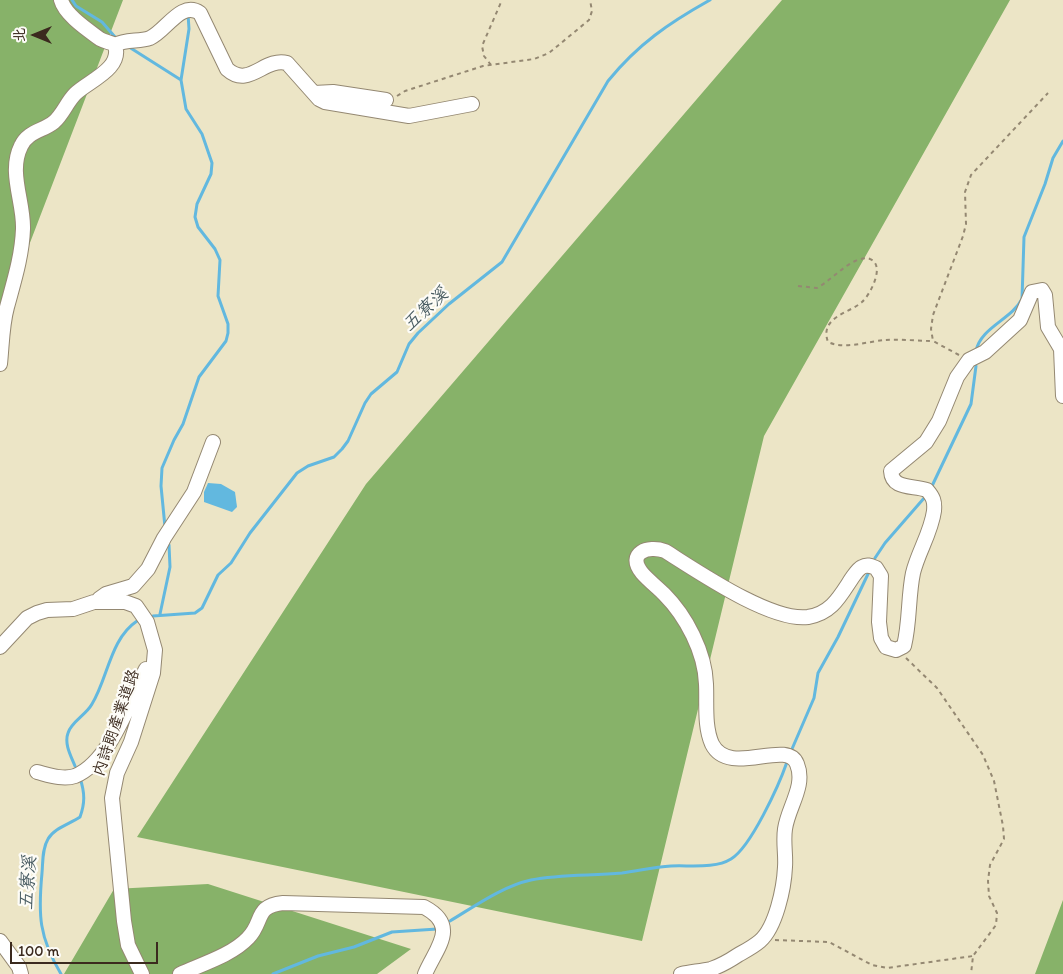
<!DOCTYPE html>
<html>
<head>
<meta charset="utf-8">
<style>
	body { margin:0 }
	#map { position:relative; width:1063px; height:974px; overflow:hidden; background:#ece5c6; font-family:Itim,"LXGW WenKai TC",sans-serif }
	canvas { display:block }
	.north { position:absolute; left:10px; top:10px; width:50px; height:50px; -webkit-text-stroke:4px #fdfcf7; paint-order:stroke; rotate:270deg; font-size:14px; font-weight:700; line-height:20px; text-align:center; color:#3b2a1e }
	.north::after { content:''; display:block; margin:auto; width:18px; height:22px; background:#3b2a1e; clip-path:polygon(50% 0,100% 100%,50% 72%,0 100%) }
	.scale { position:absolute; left:10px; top:942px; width:148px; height:22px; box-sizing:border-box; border:2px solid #3b2a1e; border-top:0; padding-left:6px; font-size:15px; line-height:18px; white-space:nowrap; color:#3b2a1e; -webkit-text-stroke:4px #fdfcf7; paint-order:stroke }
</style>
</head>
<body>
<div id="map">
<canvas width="1063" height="974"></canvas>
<div class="north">北</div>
<div class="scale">100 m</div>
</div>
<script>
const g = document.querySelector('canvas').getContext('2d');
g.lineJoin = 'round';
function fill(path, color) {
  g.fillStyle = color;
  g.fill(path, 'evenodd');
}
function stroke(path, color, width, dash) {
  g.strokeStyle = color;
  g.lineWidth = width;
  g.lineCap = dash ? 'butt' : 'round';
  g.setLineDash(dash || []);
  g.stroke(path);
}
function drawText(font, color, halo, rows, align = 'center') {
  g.font = font + ' Itim,"LXGW WenKai TC",sans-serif';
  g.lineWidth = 4.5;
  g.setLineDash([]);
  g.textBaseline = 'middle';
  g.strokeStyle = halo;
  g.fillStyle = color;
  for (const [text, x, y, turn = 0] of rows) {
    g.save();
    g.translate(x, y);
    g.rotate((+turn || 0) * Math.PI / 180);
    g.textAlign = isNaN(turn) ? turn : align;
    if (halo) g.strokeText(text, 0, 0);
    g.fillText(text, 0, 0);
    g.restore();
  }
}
const forest = new Path2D(`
	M0 0H123L0 321Z
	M782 0H1010L764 436 642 941 137 837 366 484Z
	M208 884 411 949 377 974H64L114 889Z
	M1063 900V974H1035Z`);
const water = new Path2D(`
	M208 483 221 484 235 492 237 507 232 512 204 502V492Z`);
const stream = new Path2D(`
	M72 0 76 6 102 22 115 37
	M129 47 181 80 186 109 202 134 212 163 211 174 197 204 195 217 198 227 215 249 220 260 218 296 228 324V333L226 341 199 377 183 424 174 440 162 468 161 486 165 527
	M181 80 189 29 188 14
	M976 351C980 328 1012 319 1022 299L1024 237 1045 184 1053 158 1063 141
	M932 486 971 404 976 366
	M875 558 885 543 925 497
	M160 614 170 567 169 545
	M153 616 195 613 202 608 218 575 231 563 250 533 297 473 308 466 334 457 342 449 348 441 365 403 371 394 397 372 409 344 418 333 449 304 502 262 608 81C638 44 669 23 710 0
	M792 749 814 698 818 673 838 637 868 574
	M75 766C71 756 64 744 68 733 71 722 86 715 92 704 108 678 110 639 137 621
	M450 921C475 906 503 886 531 880 561 874 592 876 622 873 638 871 654 867 671 866 689 865 715 869 731 859 751 847 779 785 787 762
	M61 974C39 937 38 915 42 873 43 862 42 849 48 839 54 828 70 824 80 817 85 803 85 793 80 778
	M273 974 318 956 354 947 392 932 437 929`);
const path = new Path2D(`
	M491 65 484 56 482 46 502 0
	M397 96 405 91 483 66 534 59 549 53 589 20 592 11 590 0
	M798 286 817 288C831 280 841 268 855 261 860 259 866 257 870 259 886 265 870 295 862 302 850 313 819 317 828 342 845 350 868 341 886 340 902 339 918 341 933 341
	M959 355 933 341 931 329 933 315 963 236 966 224 965 192 971 175 1048 93
	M906 658 937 688 983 755 994 781 1003 826 1004 839 990 865 988 881 989 896 997 913 996 925 973 956 971 974
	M775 940 829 942 872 965 887 968 973 956`);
const minor = new Path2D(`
	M61 0C65 15 88 30 100 39 105 42 111 42 115 45
	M115 45C126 39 139 42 150 38 166 31 181 0 200 13L227 69C249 89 264 57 287 63L319 99 325 102 409 116 472 104
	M314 93 333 92 386 100
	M0 364C2 345 2 325 7 307 14 281 22 256 23 229 24 202 8 172 21 146 28 131 43 131 54 122 63 114 67 102 75 94 88 81 123 69 115 45
	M99 599 106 594 133 586 148 569 164 538 194 492 213 442
	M0 647 27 618 37 613 47 610 73 609 94 602H125L136 606 147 622 155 650 153 673 131 742 117 773 112 798 124 921 128 945 142 974
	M37 772C49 775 63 780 75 776 110 762 130 700 146 669
	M0 941 19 967 21 974
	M180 974C202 964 232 955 248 938 264 922 254 906 283 903L424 907C460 926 436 948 425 974
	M681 974C691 972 701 971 711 969 720 966 729 961 738 955 745 951 753 947 760 941 776 927 784 888 785 867 786 855 783 842 785 829 788 807 806 786 797 764 787 738 729 778 712 744 704 726 707 703 706 684 705 652 686 616 664 594 657 587 648 580 642 573 626 553 648 545 665 551 697 571 771 622 808 617 832 613 840 596 852 578 855 574 858 569 862 567 867 564 871 566 876 568L881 576 879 622 881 638 886 647 896 650 904 646C910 622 908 597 913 573 918 552 931 533 934 511 935 501 933 497 927 490 913 485 892 490 891 471L926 442 939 421 957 377 969 360 985 352 1020 320 1032 292 1042 290 1045 295 1048 327 1061 349 1063 396`);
const streetNames = [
	["內詩朗產業道路",117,723,-71]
];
const waterNames = [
	["五寮溪",426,310,-43],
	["五寮溪",29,883,-86]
];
fill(forest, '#87b269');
fill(water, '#62b8df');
stroke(stream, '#62b8df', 3);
stroke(minor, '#948872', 16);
stroke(path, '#948872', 2, [4, 4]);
stroke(minor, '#fff', 14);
drawText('16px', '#3b2a1e', '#fdfcf7', streetNames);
drawText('italic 18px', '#495c62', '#fdfcf7', waterNames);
</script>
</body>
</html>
